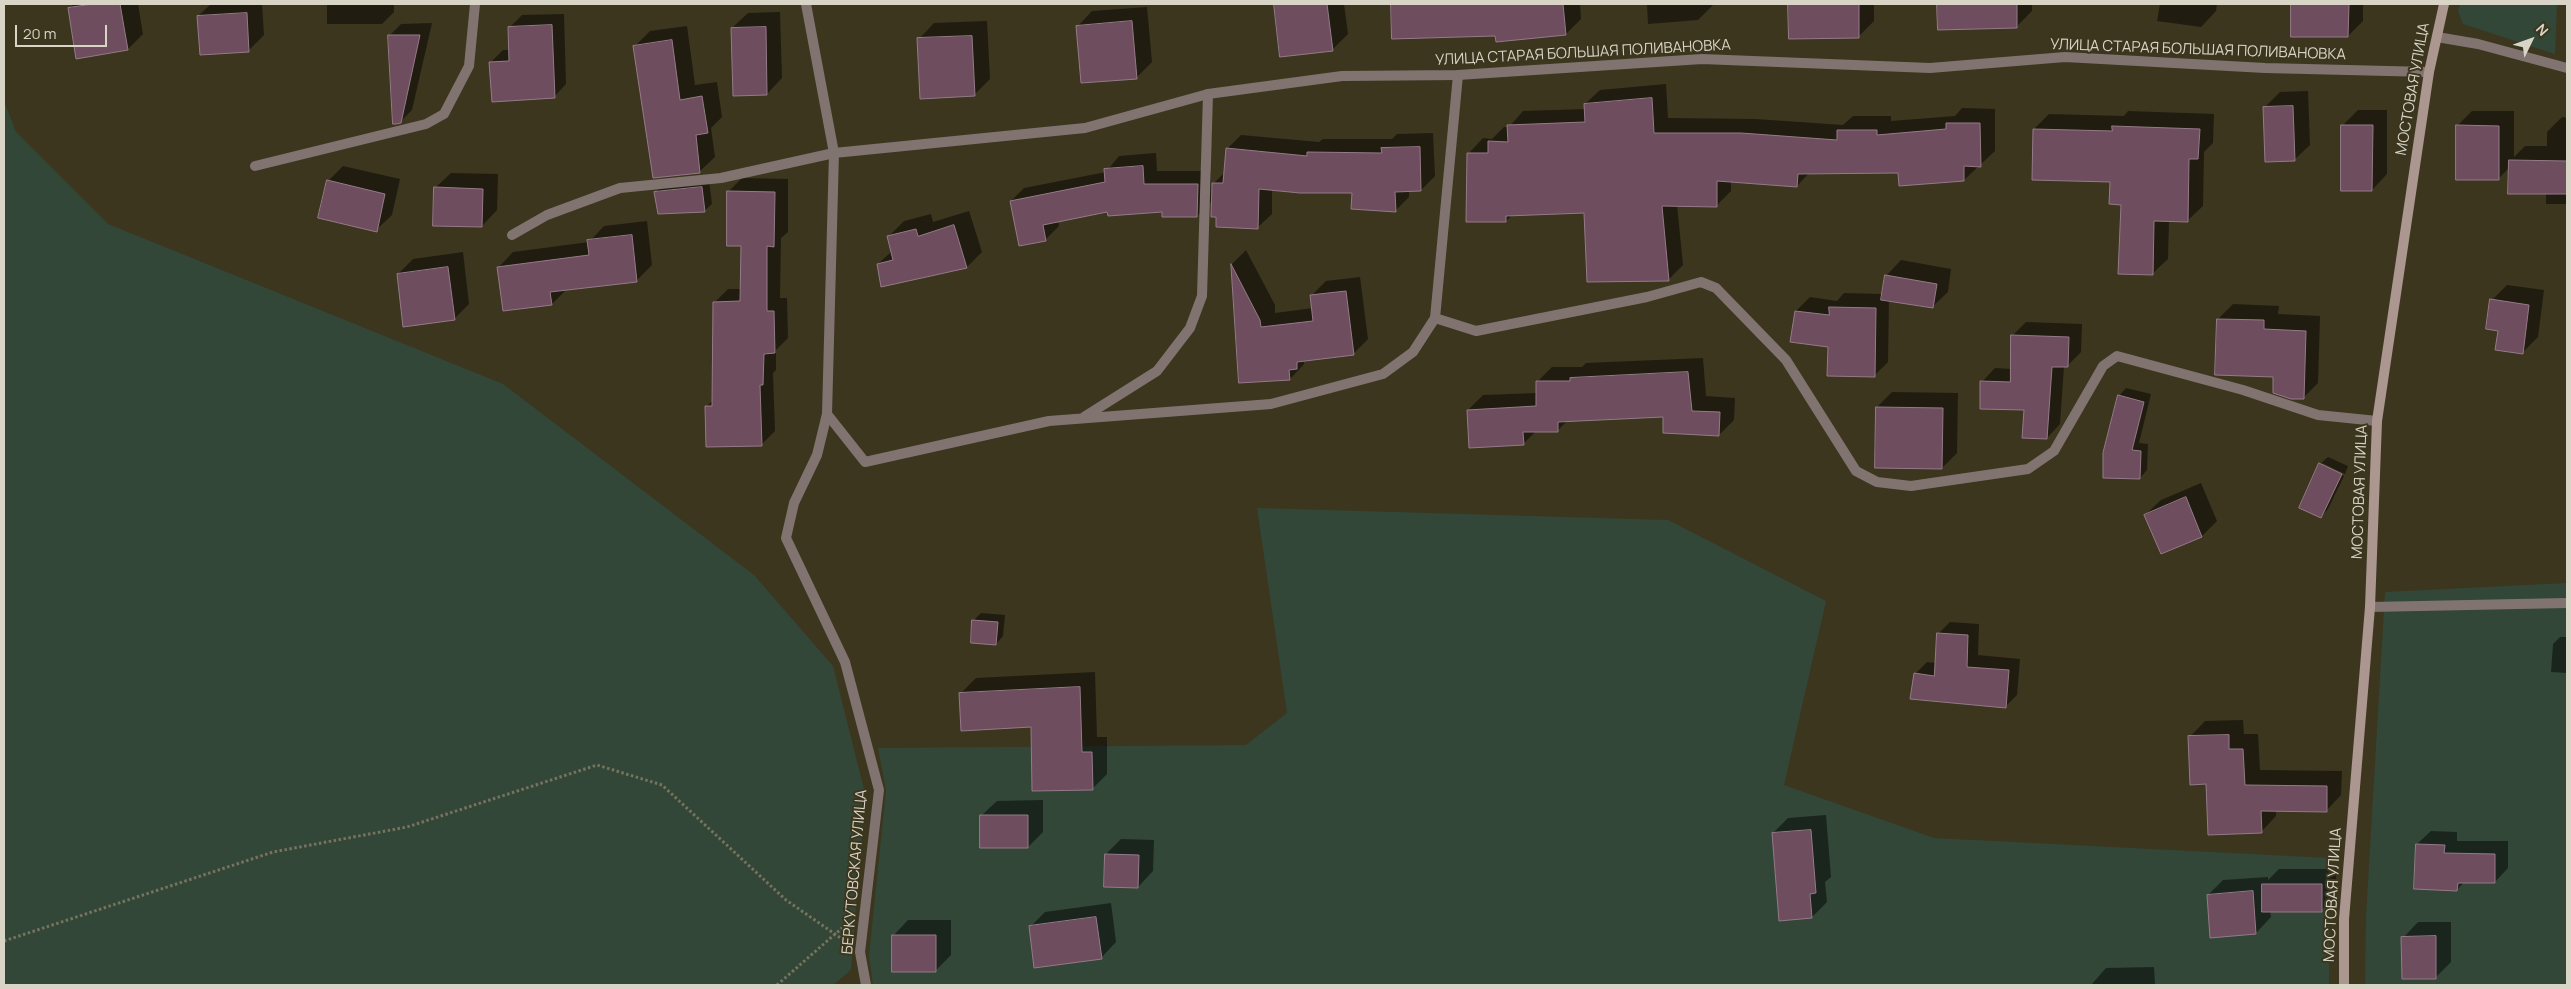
<!DOCTYPE html>
<html>
<head>
<meta charset="utf-8">
<style>
	body { margin:0 }
	#map { position:relative; width:2571px; height:989px; overflow:hidden; background:#3c361f; font-family:Manrope,sans-serif }
	canvas { display:block }
	.frame { position:absolute; inset:0; border:5px solid #d8d4c6; pointer-events:none }
	.north { position:absolute; left:2506px; top:15px; width:50px; height:50px; -webkit-text-stroke:4px #3c361f; paint-order:stroke; rotate:48deg; font-size:14px; font-weight:700; line-height:20px; text-align:center; color:#d8d4c6 }
	.north::after { content:''; display:block; margin:auto; width:18px; height:22px; background:#d8d4c6; clip-path:polygon(50% 0,100% 100%,50% 72%,0 100%) }
	.scale { position:absolute; left:15px; top:25px; width:92px; height:22px; box-sizing:border-box; border:2px solid #d8d4c6; border-top:0; padding-left:6px; font-size:15px; line-height:18px; white-space:nowrap; color:#d8d4c6; -webkit-text-stroke:4px #3c361f; paint-order:stroke }
</style>
</head>
<body>
<div id="map">
<canvas width="2571" height="989"></canvas>
<div class="frame"></div>
<div class="north">N</div>
<div class="scale">20 m</div>
</div>
<script>
const g = document.querySelector('canvas').getContext('2d');
g.lineJoin = 'round';
function fill(path, color) {
  g.fillStyle = color;
  g.fill(path, 'evenodd');
}
function stroke(path, color, width, dash) {
  g.strokeStyle = color;
  g.lineWidth = width;
  g.lineCap = dash ? 'butt' : 'round';
  g.setLineDash(dash || []);
  g.stroke(path);
}
function drawText(font, color, halo, rows, align = 'center') {
  g.font = font + ' Manrope,sans-serif';
  g.lineWidth = 4;
  g.setLineDash([]);
  g.textBaseline = 'middle';
  g.strokeStyle = halo;
  g.fillStyle = color;
  for (const [text, x, y, turn = 0] of rows) {
    g.save();
    g.translate(x, y);
    g.rotate((+turn || 0) * Math.PI / 180);
    g.textAlign = isNaN(turn) ? turn : align;
    if (halo) g.strokeText(text, 0, 0);
    g.fillText(text, 0, 0);
    g.restore();
  }
}
const green = new Path2D(`
	M2460 4H2557L2555 54 2463 24 2458 11Z
	M4 101 16 132 108 224 503 384 754 575 833 666 865 793 851 970 833 985H4Z
	M1257 508 1668 520 1826 601 1784 785 1934 838 2330 858 2329 985H873L869 956 886 790 878 748 1246 745 1287 713Z
	M2567 583V985H2365L2366 917 2385 592Z`);
const shadow = new Path2D(`
	M74 4H138L143 34 128 49 69 9Z
	M211 4H262L264 35 249 50 201 53 198 16Z
	M327 4H394V12L382 24H327Z
	M1276 4H1344L1348 34 1332 50 1282 55Z
	M1392 4H1580L1581 19 1566 34 1393 37Z
	M1647 4H1713V5L1698 20 1648 24Z
	M1790 4H1874V21L1859 36 1791 38Z
	M1938 4H2032V11L2017 26 1939 29Z
	M2160 4H2217L2216 11 2201 27 2157 21Z
	M2293 4H2363V21L2348 36 2293 35Z
	M1147 7 1152 62 1137 77 1077 27 1092 11Z
	M780 12 782 78 767 94 732 28 748 13Z
	M564 14 566 84 554 97 490 63 503 50H510L509 28 522 15Z
	M987 21 990 79 974 95 919 39 934 23Z
	M432 23 412 110 400 122 389 36 401 24Z
	M687 26 695 85 717 82 722 117 711 128 715 157 699 172 635 46 650 31Z
	M1666 84 1668 118 1756 119 1843 125 1853 116H1891V121L1955 116 1962 108 1995 109V151L1964 180 1899 172H1810L1797 186 1731 181V191L1716 206 1677 205 1683 265 1669 279 1585 212 1512 215 1506 221 1469 153 1483 138 1492 139 1504 127H1509L1523 111 1585 109V104L1600 90Z
	M2308 91 2310 145 2294 160 2264 108 2280 92Z
	M2358 110H2387V174L2372 190 2343 125Z
	M2128 111 2214 114 2213 143 2204 152 2203 206 2187 221 2169 220 2168 259 2152 274 2111 181 2034 129 2049 114 2124 116Z
	M2472 111H2514V157L2525 146H2547V132L2562 117 2567 118V204H2546V193L2510 167 2498 179 2457 126Z
	M1433 133 1435 176 1421 190 1409 191V197L1395 211 1353 192 1272 189V214L1257 228 1218 216 1213 200 1197 216 1163 210H1109L1058 220 1059 226 1046 239 1011 201 1024 188 1106 172 1119 156 1156 153 1157 171H1211V186L1225 172 1227 149 1241 135 1319 142 1323 139H1392L1397 134Z
	M343 166 400 179 392 215 376 230 328 181Z
	M451 173 498 174 497 210 482 226 435 188Z
	M742 178 788 179V232L781 238 780 298H787L788 338 776 350V370L773 373 775 431 761 445 706 407 713 400 714 303 728 289H741L742 245 728 192Z
	M709 180 712 204 704 211 656 192 663 184Z
	M969 211 982 252 967 267 882 285 878 264 892 251 889 236 904 221 931 214 933 222Z
	M647 221 652 265 637 280 567 289 552 304 498 268 513 252 589 242 604 226Z
	M1246 250 1275 305V313L1313 308 1311 296 1326 281 1360 277 1368 339 1353 354 1304 360V364L1290 379 1240 382 1232 264Z
	M463 252 469 304 454 319 398 274 413 259Z
	M1901 260 1951 269 1948 292 1932 307 1889 300 1888 362 1874 376 1829 346 1796 311 1810 297 1837 301 1844 293 1883 294 1886 276Z
	M2507 285 2544 290 2538 337 2522 353 2492 300Z
	M2233 304 2279 306 2278 314 2320 316 2318 383 2303 398 2274 375 2218 319Z
	M2026 322 2082 324 2081 352 2067 366H2064L2060 424 2047 438 2025 409 1982 382 1995 368 2011 369 2013 335Z
	M1703 358 1706 396 1735 398 1734 420 1719 435 1665 416 1568 420 1557 431H1536L1523 444 1468 410 1483 395 1537 393V382L1552 367H1582L1586 363Z
	M2126 388 2151 394 2139 443 2148 444 2147 470 2140 478 2104 477 2119 396Z
	M1892 392 1958 393 1957 453 1942 468 1877 407Z
	M2328 457 2348 466 2345 474 2322 463V466L2344 476 2328 509 2321 517 2320 464Z
	M2201 483 2217 521 2202 536 2161 553 2145 515 2161 500Z
	M981 613 1005 615 1003 636 996 644 974 620Z
	M1950 622 1979 624 1978 655 2020 659 2017 695 2005 707 1915 674 1927 662 1936 663 1938 634Z
	M2560 637H2567V673L2551 672 2553 644Z
	M1095 672 1097 737H1107V774L1092 789 1032 726 961 693 976 678Z
	M2243 720 2244 734H2258L2260 770 2342 771 2341 795 2326 811 2276 810V816L2261 832 2207 783 2190 737 2205 721Z
	M1043 800V832L1028 847 981 816 997 801Z
	M1826 815 1831 877 1825 882 1827 902 1812 917 1773 833 1788 818Z
	M2431 831 2457 832V841H2508V868L2495 882 2465 881 2457 890 2417 844Z
	M1121 839 1154 840 1153 871 1138 887 1106 854Z
	M2279 869H2336V895L2321 911 2270 910 2271 917 2256 933 2208 895 2223 880 2268 877V880Z
	M1111 903 1116 942 1101 958 1030 927 1045 912Z
	M908 920H951V955L936 970 893 936Z
	M2418 922H2451V962L2436 977 2403 938Z
	M2154 967 2155 985H2091L2106 968Z`);
const building = new Path2D(`
	M93 4H120L128 50 76 59 68 8Z
	M1274 4H1327L1333 51 1280 57Z
	M1391 4H1563L1566 35 1496 42 1495 36 1392 39Z
	M1788 4H1859V38L1789 39Z
	M1937 4H2017V28L1938 30Z
	M2291 4H2349L2348 37H2291Z
	M247 13 249 52 200 55 197 16Z
	M1132 21 1137 79 1081 83 1076 26Z
	M552 25 555 98 492 102 489 62 509 61 508 27Z
	M766 27 767 95 733 96 731 28Z
	M388 35H420L401 123 396 124H393Z
	M972 36 975 96 920 99 917 38Z
	M672 40 680 100 702 96 708 133 696 135 700 173 653 178 633 46Z
	M1652 98 1654 133H1741L1837 140V130H1877V135L1946 129V123H1980L1981 167 1964 166V181L1899 186 1898 173 1798 174 1797 187 1717 181V207L1662 206 1669 281 1587 282 1584 213 1506 216V222H1466L1467 153H1488V141L1508 142 1507 125 1585 122 1584 104Z
	M2293 106 2295 161 2265 162 2263 107Z
	M2341 125H2373L2372 191H2341Z
	M2456 125 2499 126V180H2456Z
	M2112 126 2200 129 2198 159H2189L2188 222 2154 221 2153 275 2118 274 2121 205 2109 204 2110 182 2032 180 2033 129 2112 131Z
	M1420 147 1421 191 1395 192 1396 212 1351 209 1352 193H1300L1259 189 1258 229 1216 227V217H1211L1212 183H1223L1226 148 1307 156V152L1382 153 1381 148Z
	M2509 160 2567 161V194H2508Z
	M1143 166 1144 184H1198L1197 217H1162V212L1108 216 1107 212 1043 225 1046 241 1019 246 1010 201 1105 182 1104 169Z
	M327 180 385 194 377 232 318 218Z
	M434 187 483 189 482 227 433 226Z
	M702 187 705 212 658 214 654 192Z
	M727 191 775 192 774 247 767 246V311H774L775 353 764 354 763 385H760L762 446 706 447 705 406H712L713 302 740 301 741 246H727Z
	M954 225 967 268 881 287 877 264 893 260 887 236 916 229 918 236Z
	M632 235 637 282 550 292 552 305 503 311 497 267 589 255 587 240Z
	M1231 264 1260 320 1261 327 1313 321 1310 295 1346 291 1354 355 1297 362V369L1289 370 1290 380 1239 383Z
	M448 267 455 320 403 327 397 274Z
	M1885 275 1937 284 1933 308 1881 300Z
	M2490 299 2529 305 2523 354 2495 350 2498 331 2486 329Z
	M1829 307 1876 308 1875 377 1827 376 1828 347 1790 342 1795 311 1829 315Z
	M2217 319 2264 320V329L2306 331 2304 399H2291L2273 393V377L2215 375Z
	M2011 335 2069 337 2068 367H2052L2047 439 2022 438 2024 410 1980 409V381L2010 382Z
	M1688 372 1692 411 1720 412 1719 436 1663 433V417L1558 422V432H1523L1524 445 1469 448 1467 410 1536 406V381H1570V378Z
	M2118 395 2144 402 2132 450 2141 451 2140 479 2103 478V453Z
	M1876 407 1943 408 1942 469 1875 468Z
	M2319 463 2342 474 2321 518 2299 508Z
	M2186 497 2202 537 2161 554 2144 515Z
	M972 620 998 622 996 645 971 643Z
	M1937 633 1968 635 1967 667 2009 670 2006 708 1910 699 1914 673 1934 676Z
	M1080 687 1082 752H1092L1093 790 1032 791 1031 727 961 731 959 693Z
	M2229 735V749H2243L2245 785 2327 786V812L2261 811 2262 833 2208 835 2206 784 2190 785 2188 736Z
	M980 815H1028V848H980Z
	M1811 830 1816 893 1810 894 1812 918 1779 921 1772 833Z
	M2416 844 2445 845 2444 853 2495 854V883H2458L2457 891 2414 889Z
	M1105 854 1139 855 1138 888 1104 887Z
	M2262 884H2322V912H2262Z
	M2253 891 2256 934 2210 938 2207 895Z
	M1096 917 1102 959 1034 968 1029 926Z
	M892 935H936V972H892Z
	M2436 936V979H2402L2401 937Z`);
const path = new Path2D(`
	M4 941 273 852 407 827 597 765 662 785 786 900 842 939
	M777 985 842 928`);
const lane = new Path2D(`
	M255 166 426 124 444 114 469 66 475 4
	M512 235 547 215 620 188 721 178 834 153
	M1435 318 1476 331 1647 297 1701 282 1716 288 1786 360 1856 471 1877 482 1911 486 2028 469 2054 451 2103 366 2117 356 2243 390 2318 415 2377 421
	M827 414 865 462 1049 421 1271 404 1383 374 1413 352 1435 318 1458 75
	M1084 417 1157 371 1190 328 1202 296 1208 94
	M2370 607 2567 603`);
const street = new Path2D(`
	M806 4 834 153 827 414 817 455 794 503 786 538 845 662 879 790 860 952 866 985
	M2437 37 2478 44 2567 68
	M834 153 1085 128 1208 94 1342 76 1458 75 1702 59 1930 68 2065 57 2265 68 2429 72`);
const secondary = new Path2D(`
	M2344 985V919L2370 607 2377 421 2429 72 2444 4`);
const streetNames = [
	["УЛИЦА СТАРАЯ БОЛЬШАЯ ПОЛИВАНОВКА",2198,50,2],
	["УЛИЦА СТАРАЯ БОЛЬШАЯ ПОЛИВАНОВКА",1583,53,-3],
	["МОСТОВАЯ УЛИЦА",2413,89,-80],
	["МОСТОВАЯ УЛИЦА",2360,492,-88],
	["БЕРКУТОВСКАЯ УЛИЦА",855,872,-85],
	["МОСТОВАЯ УЛИЦА",2333,895,-87]
];
fill(green, '#324737');
fill(shadow, '#0007');
fill(building, '#6d4d5e');
stroke(building, '#957a88', 1);
stroke(path, '#78735f', 3, [2.5, 2.5]);
stroke(lane, '#817470', 10);
stroke(street, '#817470', 10);
stroke(secondary, '#ab9690', 10);
drawText('15px', '#d8d4c6', '#3c361f', streetNames);
</script>
</body>
</html>
